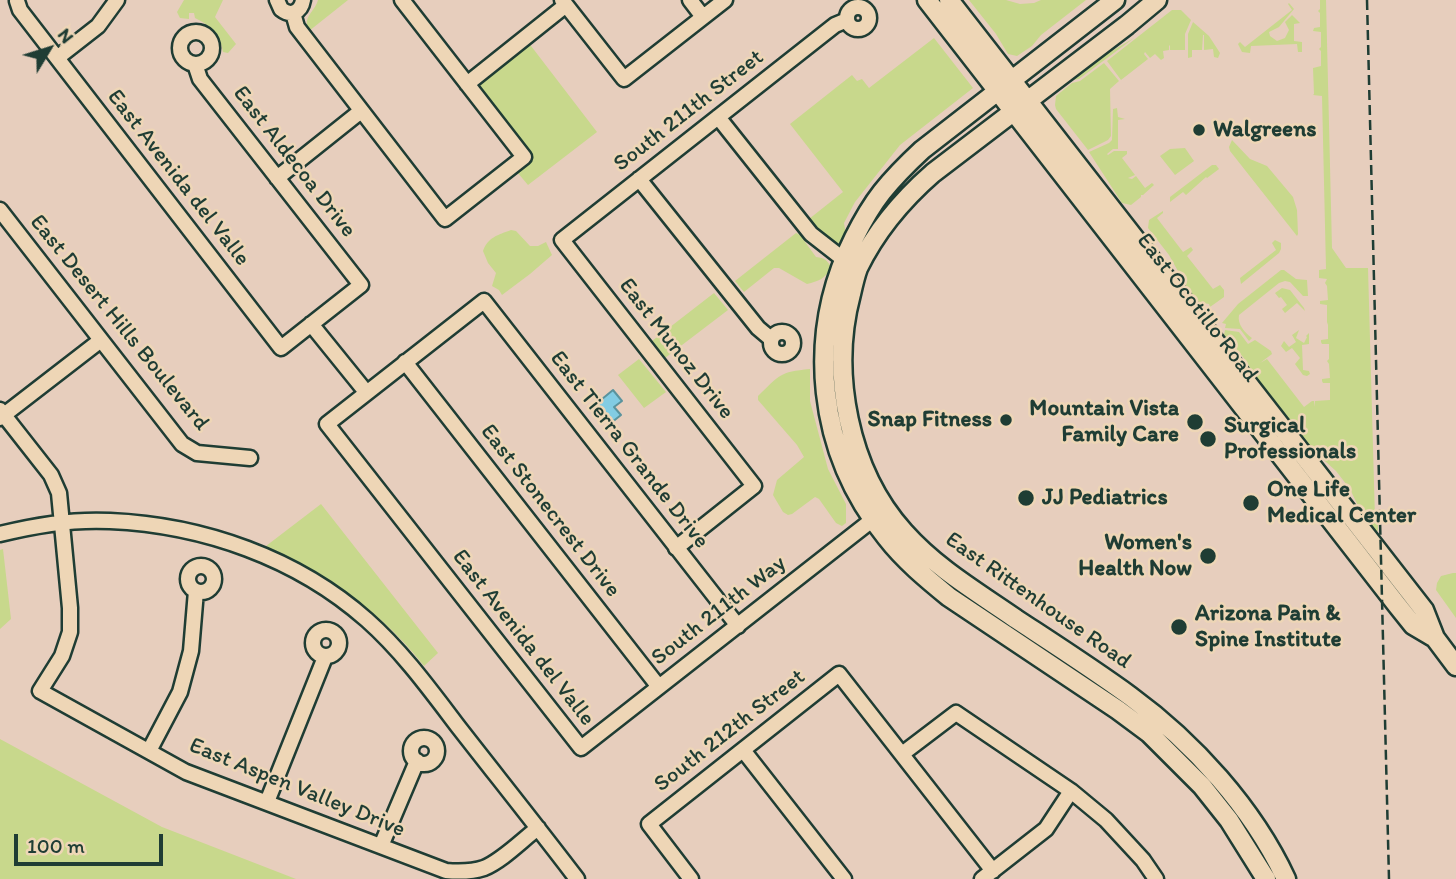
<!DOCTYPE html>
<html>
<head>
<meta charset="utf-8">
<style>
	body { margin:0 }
	#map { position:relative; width:1456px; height:879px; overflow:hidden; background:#e7cebd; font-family:Itim,sans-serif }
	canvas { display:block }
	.north { position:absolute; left:14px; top:14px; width:70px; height:70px; -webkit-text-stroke:5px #eed6b6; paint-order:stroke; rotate:52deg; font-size:19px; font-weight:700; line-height:28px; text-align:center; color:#1f3d34 }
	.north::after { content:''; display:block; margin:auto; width:24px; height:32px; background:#1f3d34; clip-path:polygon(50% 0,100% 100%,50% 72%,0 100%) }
	.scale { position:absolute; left:14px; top:834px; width:149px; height:32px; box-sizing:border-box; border:4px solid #1f3d34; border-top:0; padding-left:9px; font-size:21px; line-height:24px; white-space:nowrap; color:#1f3d34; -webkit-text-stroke:5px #eed6b6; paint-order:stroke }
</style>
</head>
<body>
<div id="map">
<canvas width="1456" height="879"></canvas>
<div class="north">N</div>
<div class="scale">100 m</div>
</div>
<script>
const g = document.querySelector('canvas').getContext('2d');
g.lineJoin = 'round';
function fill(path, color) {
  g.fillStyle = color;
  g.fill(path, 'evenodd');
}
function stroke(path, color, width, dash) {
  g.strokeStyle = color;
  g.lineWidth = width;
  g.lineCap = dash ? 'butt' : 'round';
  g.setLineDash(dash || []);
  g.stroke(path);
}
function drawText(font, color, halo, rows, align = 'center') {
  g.font = font + ' Itim,sans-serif';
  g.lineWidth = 5;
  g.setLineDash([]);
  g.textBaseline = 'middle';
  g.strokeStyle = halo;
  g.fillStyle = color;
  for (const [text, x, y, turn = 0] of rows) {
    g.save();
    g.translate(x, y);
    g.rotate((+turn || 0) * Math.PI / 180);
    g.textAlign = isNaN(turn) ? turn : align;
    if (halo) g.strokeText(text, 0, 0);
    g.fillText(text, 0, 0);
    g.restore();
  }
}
const green = new Path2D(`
	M184 0H223L215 17 236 44 228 53 223 52C220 34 211 26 195 18L194 13H189V19L180 18 177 12Z
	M318 0H348L309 31 305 27 307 25C305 16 316 9 318 0Z
	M969 0H1006L1020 4 1034 3 1041 0H1086L1041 35 1032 46 1017 56 1008 54 996 34Z
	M1320 0H1326L1332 248 1346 268H1368L1375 519 1378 525V531H1375L1360 510 1350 489 1336 471 1316 453 1251 370C1245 356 1233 347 1224 335L1225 330 1239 332 1248 344 1255 340 1271 351 1272 354 1260 363 1267 359 1304 407 1312 401H1314L1315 407V401L1330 400V383H1323L1322 381V379L1330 378 1329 364 1327 361 1329 359V344H1322L1321 342V340L1328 339V325L1327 322V305L1320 304V301L1328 300 1327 286 1325 283 1327 279 1319 278V270L1326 269 1322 96 1313 95 1314 94 1313 68 1321 66V51L1319 49 1321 47V32L1313 31 1314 28 1320 27V13L1318 11 1320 9Z
	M1289 3 1294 9 1279 27 1269 32 1270 36 1277 41 1285 38 1289 30 1285 22 1292 15 1300 23 1294 24V41L1302 42V52H1298L1297 44 1251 46 1250 53 1242 52 1238 44 1240 42 1245 47 1292 10 1288 4Z
	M1172 10H1181L1191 20 1185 34V50H1170V46L1169 45V50L1163 51 1164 58 1161 60 1155 54 1150 58 1145 52 1144 54 1148 59 1121 80 1107 61Z
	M1193 22 1209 36 1220 53 1218 58 1214 57 1213 49 1204 50V35H1203L1202 50H1192V57L1188 58V34Z
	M934 38 973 88 900 145 855 202 844 223 846 235 843 242C828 248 818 229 809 219L843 192 790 124 852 75 857 81 862 79 869 88Z
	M1134 38 1079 79 1071 80 1098 59Z
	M528 42 597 132 528 185 517 172C533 163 533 147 518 137L480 89 481 80Z
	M1104 63 1119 81 1110 89 1111 136 1108 140 1088 150 1056 109 1055 105 1056 96 1072 83 1080 81Z
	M1117 108 1118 117 1125 119 1118 120V149H1113L1107 154 1108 155 1114 151H1127V154L1122 158 1135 175 1128 178 1132 179 1136 176 1145 188 1152 183 1154 185 1143 195H1141V197L1131 205 1122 203 1089 152 1109 143 1112 140 1113 109Z
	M1232 140 1250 159 1267 166 1293 197 1297 210 1298 234 1297 236 1230 151 1229 147Z
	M1185 148 1194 161 1175 175 1160 156 1170 149Z
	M1212 165H1216L1219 169 1207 178 1206 177 1186 195 1183 192 1170 202V197Z
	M1163 211V213L1157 218 1183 252 1191 247 1193 250 1187 256 1213 289 1220 285 1224 290V297L1210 307 1209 304 1198 302 1189 291 1169 255 1148 228 1149 220Z
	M511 230 516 231 530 246H538L546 242 552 255 530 274 502 295 499 290 492 286 496 273 488 263 483 251C488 237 498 235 511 230Z
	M796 233 800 235 816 257C825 258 827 260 831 267 826 279 818 281 807 284L779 268H774L744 292 735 281Z
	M1275 240 1281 243V249L1279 253 1241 284 1240 278 1276 250 1272 243Z
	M1281 270H1284L1296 279 1307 280 1308 296H1303L1290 282 1285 281 1279 283 1239 315C1237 324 1245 333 1252 338L1249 341 1240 329 1225 328 1226 324 1222 323 1238 304Z
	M1282 288 1290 290 1304 308 1305 311 1297 303 1285 313 1282 309 1287 305 1281 297 1279 298 1275 293Z
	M714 293 728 310 665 358 652 341Z
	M1299 330 1296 338 1304 343 1307 337 1306 336 1309 333V344L1302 345 1303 370 1309 371 1310 374 1307 376 1303 375 1295 364 1300 358 1292 348 1286 352 1281 346 1284 341 1289 347 1296 342 1292 335Z
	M639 359 666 392 644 408 618 375Z
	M810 369V401L828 469 846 504V523L842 526 836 523 819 499 815 497 792 514 788 515 783 512 773 495 777 480 804 457 797 445 758 400V396C780 375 779 372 810 369Z
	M321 504 438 653 424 666C383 613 326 574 266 546Z
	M3 549 11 619 0 629V550Z
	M1453 573H1456V618L1436 590 1437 583 1441 576Z
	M0 739 162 827 296 879H0Z`);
const water = new Path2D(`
	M613 390 622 401 614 407 621 415 611 423 596 404Z`);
const minor = new Path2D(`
	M277 0 281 9C291 17 301 12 303 0
	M562 0 624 79 725 0
	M690 0 703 17
	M17 1 20 10 281 348 361 285 200 79 195 64
	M847 18a11 11 0 1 1 22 0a11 11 0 1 1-22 0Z
	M293 13 297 27 445 219 524 157 402 0
	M180 48a16 16 0 1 1 32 0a16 16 0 1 1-32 0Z
	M57 58 98 26 117 0
	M467 84 566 5
	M718 117 811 234 852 266
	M277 178 361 111
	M639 179 758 328 771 339
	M0 210 182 444 197 453 250 458
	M311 324 366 392
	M771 343a11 11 0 1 1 22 0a11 11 0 1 1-22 0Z
	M405 362 659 687
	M0 410 51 475 59 493 70 608V632L62 656 40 691 186 772 446 871C458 872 472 872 484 868 503 860 522 840 538 828
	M0 418 101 340
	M0 534C36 525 73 519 110 521 203 525 297 558 367 620 403 652 431 691 460 729 499 779 539 829 577 879
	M676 548 754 486 562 240 835 25 847 20
	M188 579a13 13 0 1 1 26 0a13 13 0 1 1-26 0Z
	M738 626 484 301 327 424 581 748 881 513
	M313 643a13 13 0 1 1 26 0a13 13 0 1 1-26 0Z
	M411 751a13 13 0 1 1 26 0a13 13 0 1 1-26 0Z
	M743 750 844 879
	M149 751 180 692 191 651 196 591
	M902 754 956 713 1071 791 1106 820 1143 860 1156 879
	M267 802 325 657
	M381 846 417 761
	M691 879 649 824 839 674 993 871
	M982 879 1046 829 1071 791`);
const major = new Path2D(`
	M927 0 1397 605 1413 625 1435 638
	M949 0 1424 610 1435 638 1456 666
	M1115 0 922 150C908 163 894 177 882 192 871 206 862 222 854 238 805 336 817 452 887 538 904 560 927 579 949 597L1118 710 1149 733 1202 786 1229 820 1266 879
	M1157 0 1127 25 933 173C902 200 876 231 858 268 855 276 853 285 851 294 830 372 848 470 904 532 936 568 977 592 1016 619 1054 644 1093 669 1130 696 1193 742 1253 808 1286 879`);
const rail = new Path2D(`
	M1367 0 1389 879`);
const markers = [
	[1199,130,7,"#1f3d34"],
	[1006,420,7,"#1f3d34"],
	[1195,422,9,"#1f3d34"],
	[1208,439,9,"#1f3d34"],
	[1026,498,9,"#1f3d34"],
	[1251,503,9,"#1f3d34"],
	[1208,556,9,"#1f3d34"],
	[1179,627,9,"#1f3d34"]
];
const streetNames = [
	["South 211th Street",689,111,-38],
	["East Aldecoa Drive",294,162,52],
	["East Avenida del Valle",178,178,52],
	["East Ocotillo Road",1197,308,52],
	["East Desert Hills Boulevard",119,323,51],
	["East Munoz Drive",676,349,52],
	["East Tierra Grande Drive",629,450,52],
	["East Stonecrest Drive",550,511,52],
	["East Rittenhouse Road",1038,601,35],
	["South 211th Way",719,611,-38],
	["East Avenida del Valle",523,638,52],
	["South 212th Street",730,731,-38],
	["East Aspen Valley Drive",297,788,22]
];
const poiNames = [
	["Walgreens",1213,130],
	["Mountain Vista",1179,409,"right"],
	["Family Care",1179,435,"right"],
	["Snap Fitness",992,420,"right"],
	["Surgical",1224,426],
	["Professionals",1224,452],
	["One Life",1267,490],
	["Medical Center",1267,516],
	["JJ Pediatrics",1042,498],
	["Women's",1192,543,"right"],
	["Health Now",1192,569,"right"],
	["Arizona Pain &",1195,614],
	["Spine Institute",1195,640]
];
fill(green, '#c8d88c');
fill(water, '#82cce3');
stroke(water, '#5a939d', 2);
stroke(minor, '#1f3d34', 19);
stroke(major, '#1f3d34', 23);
stroke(minor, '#eed6b6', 14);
stroke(major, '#eed6b6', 18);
stroke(rail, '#1f3d34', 2.5, [10, 5]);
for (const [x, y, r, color] of markers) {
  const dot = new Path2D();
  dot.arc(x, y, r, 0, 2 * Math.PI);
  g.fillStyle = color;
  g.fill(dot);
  stroke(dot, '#eed6b6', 2.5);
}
drawText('23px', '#1f3d34', '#eed6b6', streetNames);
drawText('bold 23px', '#1f3d34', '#eed6b6', poiNames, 'left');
</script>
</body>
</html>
